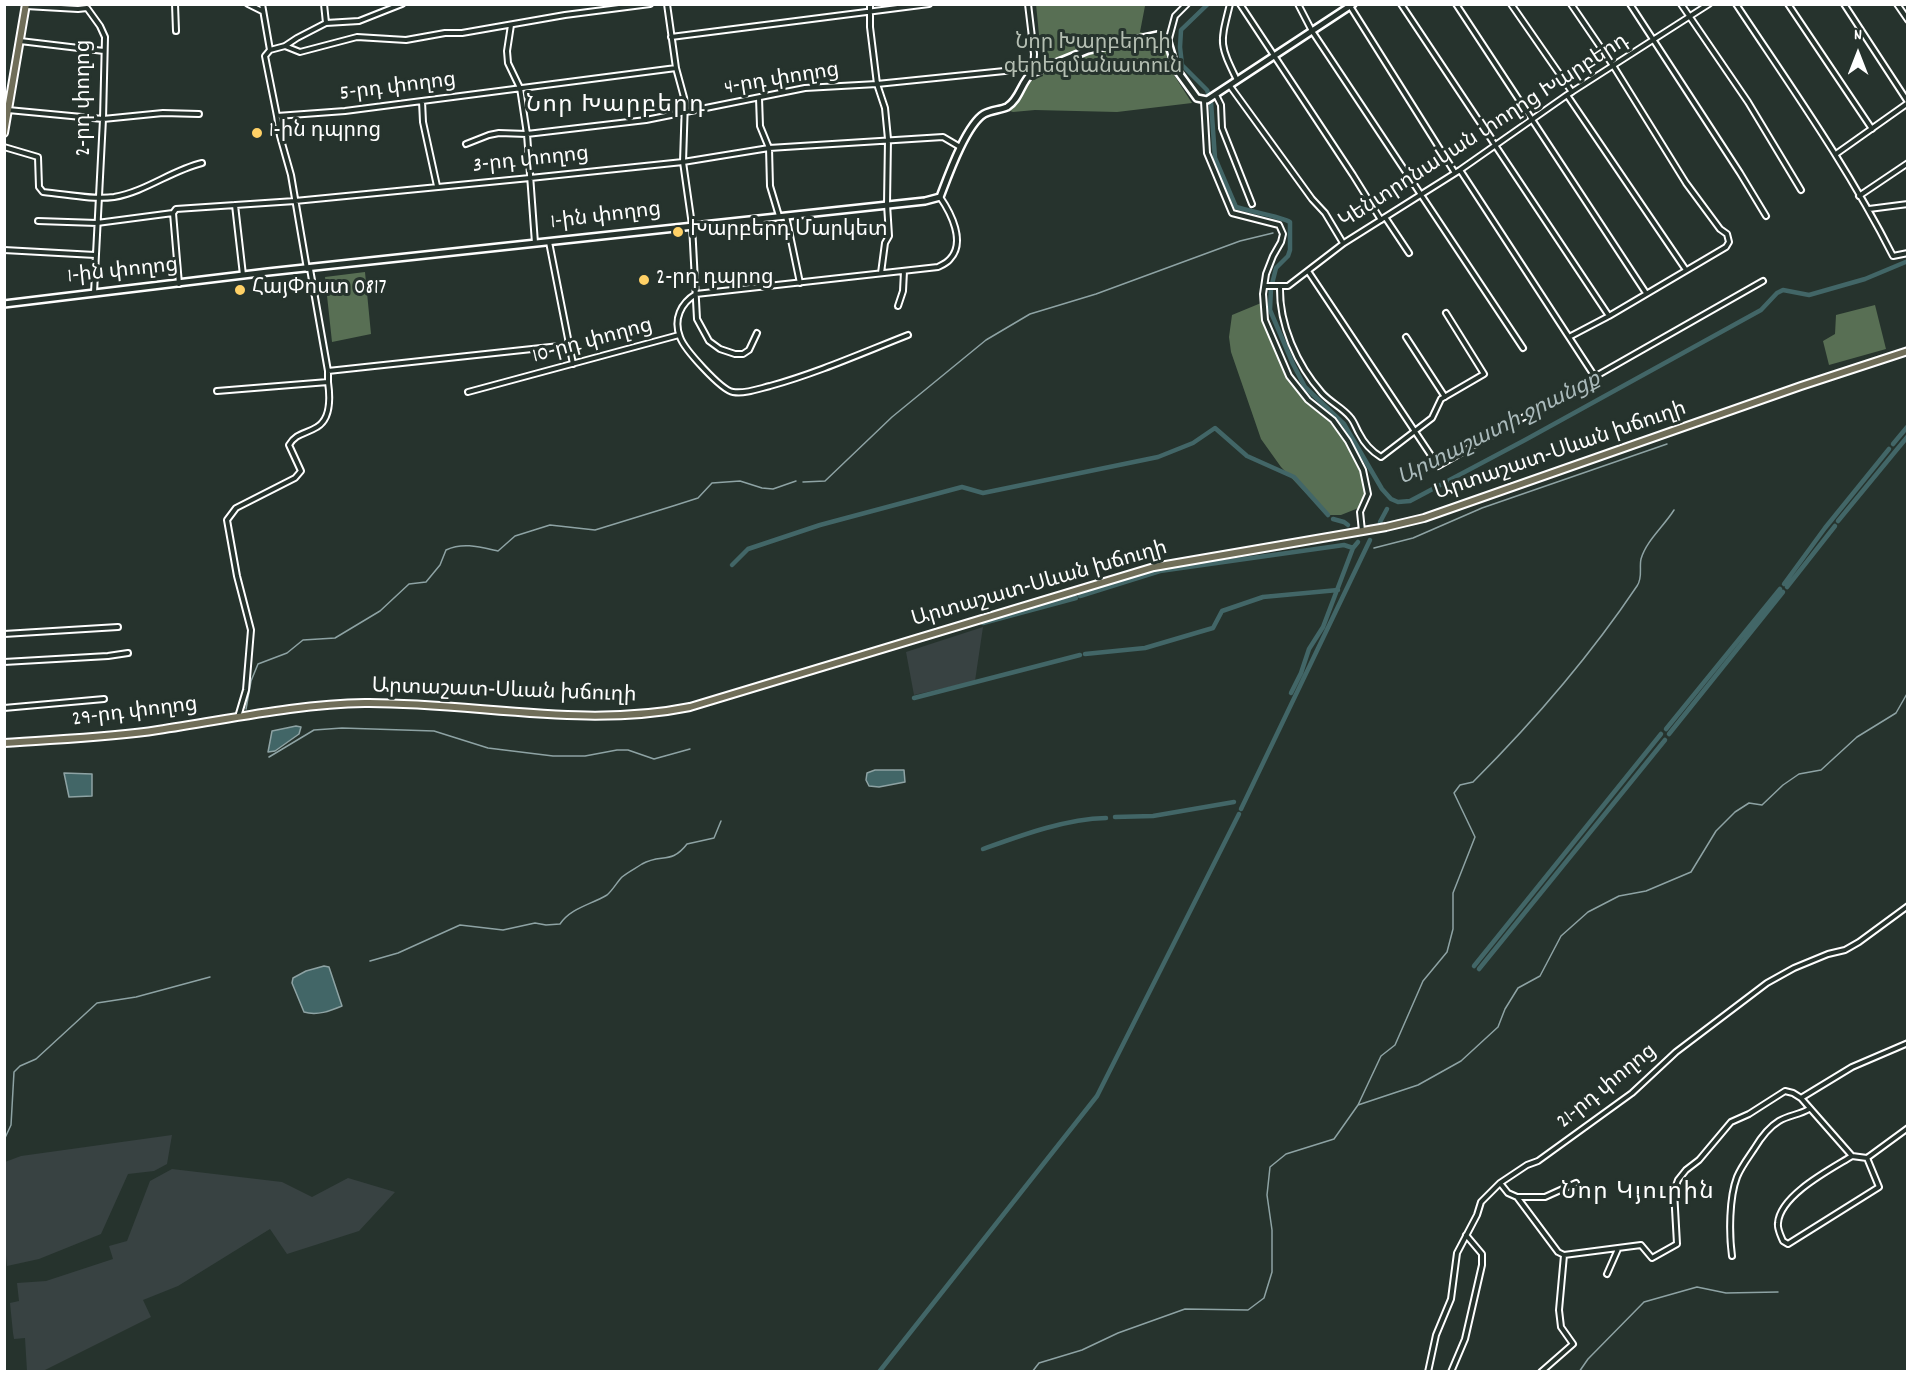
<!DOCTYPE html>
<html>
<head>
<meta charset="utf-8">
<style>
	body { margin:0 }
	#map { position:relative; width:1912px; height:1376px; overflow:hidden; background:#26332d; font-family:Dekko,sans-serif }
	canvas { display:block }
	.frame { position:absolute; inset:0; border:6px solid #fff; pointer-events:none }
	.north { position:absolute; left:1828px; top:24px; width:60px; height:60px; -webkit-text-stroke:4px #26332d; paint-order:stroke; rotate:0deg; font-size:16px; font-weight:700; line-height:24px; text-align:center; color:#fff }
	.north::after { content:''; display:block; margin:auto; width:21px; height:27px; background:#fff; clip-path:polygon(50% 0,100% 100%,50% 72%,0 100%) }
</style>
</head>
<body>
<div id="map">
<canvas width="1912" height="1376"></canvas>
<div class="frame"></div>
<div class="north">N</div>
</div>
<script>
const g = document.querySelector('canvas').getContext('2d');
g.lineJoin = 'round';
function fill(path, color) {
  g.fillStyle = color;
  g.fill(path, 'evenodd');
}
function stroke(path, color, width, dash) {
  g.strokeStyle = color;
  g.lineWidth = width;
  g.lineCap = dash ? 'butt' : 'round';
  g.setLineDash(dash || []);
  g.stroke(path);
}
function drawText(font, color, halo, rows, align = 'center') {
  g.font = font + ' Dekko,"Noto Sans Armenian",sans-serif';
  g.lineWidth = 6;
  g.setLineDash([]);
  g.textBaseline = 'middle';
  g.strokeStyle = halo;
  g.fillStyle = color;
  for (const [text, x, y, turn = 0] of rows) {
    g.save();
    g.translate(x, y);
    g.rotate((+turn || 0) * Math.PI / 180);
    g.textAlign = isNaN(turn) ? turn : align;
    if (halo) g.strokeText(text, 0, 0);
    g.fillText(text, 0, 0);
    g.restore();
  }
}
const built = new Path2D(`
	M983 627 975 681 914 695 906 652Z
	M172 1135 167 1164 154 1171 128 1174 101 1234 39 1259 7 1266 4 1234 5 1162 21 1156Z
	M172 1169 282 1182 312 1197 348 1178 395 1192 359 1231 287 1254 270 1229 178 1286 143 1300 151 1317 43 1371H27L25 1338 14 1339 13 1333 10 1303 19 1301 17 1283 46 1281 113 1259 109 1246 127 1241 150 1181Z`);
const green = new Path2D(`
	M1036 4 1143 5 1145 6 1140 32 1164 38 1172 72 1192 103 1117 112 1035 110 1013 112 1007 110 1020 99 1024 84 1043 76Z
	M365 272 371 334 332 342 325 277Z
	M1261 303 1285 368 1306 400 1334 419 1357 461 1368 491 1361 507 1341 515H1327L1281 467 1261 439 1231 352 1229 337 1232 315Z
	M1875 305 1886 349 1829 365 1823 341 1835 334 1836 315Z`);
const water = new Path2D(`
	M296 726 301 727 299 734 275 751 268 752 272 731Z
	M875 770H904L905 782 879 787 869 786 866 780 867 773Z
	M64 773 92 774V796L69 797Z
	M324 966 329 967 342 1006C330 1011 317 1016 304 1012L292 983 293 978 306 971Z`);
const stream = new Path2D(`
	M803 482 825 481 892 417 986 340 1030 314 1096 294 1240 241 1273 233
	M1374 548 1413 538 1482 508 1667 444
	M246 709 251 681 258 664 287 653 303 640 335 638 380 611 409 584 426 582 440 565 446 550C463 542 480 547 498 551L515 536 550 525 595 530 673 506 698 498 712 483 740 481 762 488 773 489 796 481
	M269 757 314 730 342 728 434 731 488 748 553 756H585L617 750H628L654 759 690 749
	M370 961 398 953 460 925 503 930 535 923 546 925 560 924C571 908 590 905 607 895 613 890 617 882 622 877 628 872 636 868 642 864 661 853 671 865 687 844L714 838 721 821
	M1358 1105 1418 1085 1461 1061 1498 1027 1505 1009 1518 988 1540 976 1561 936 1588 912 1619 896 1646 891 1691 872 1716 831 1735 812 1749 803 1762 805 1783 785 1799 774 1821 770 1857 737 1896 713 1908 692
	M4 1140 11 1125 14 1072 20 1066 36 1059 97 1003 136 997 210 977
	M1032 1372 1039 1363 1082 1350 1118 1333 1185 1309 1248 1310 1264 1298 1272 1272V1230L1267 1195 1270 1167 1286 1154 1334 1139 1358 1105 1381 1056 1395 1045 1423 981 1447 952 1453 929V893L1475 837 1454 793 1460 785 1473 782C1533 722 1590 656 1637 586 1643 578 1639 568 1641 559 1646 541 1664 526 1674 510
	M1579 1372 1588 1359 1644 1302 1697 1287 1726 1293 1778 1292`);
const canal = new Path2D(`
	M1208 4 1181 30 1180 47 1182 65 1207 90 1211 102 1215 158 1236 207C1248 211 1283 217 1290 222V250L1288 256 1276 268 1271 288 1270 310 1293 364 1305 387 1344 424 1382 489 1391 499 1398 502 1410 501 1525 440 1761 310 1777 293 1783 290 1809 295 1865 279 1908 261
	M1893 444 1908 426
	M1333 519 1344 522 1348 525
	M1838 521 1908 436
	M1380 522 1387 509
	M732 565 748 549 820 525 962 487 983 493 1158 457 1193 443 1215 428 1247 456 1294 477 1328 515
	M1784 584 1825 528 1889 449
	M1787 587 1835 526
	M1080 596 1160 571 1344 545 1353 548
	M983 623 1076 598
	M1085 654 1145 648 1206 630 1213 628 1222 611 1263 597 1338 590
	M1291 693 1301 673 1309 649 1323 627 1353 548 1358 542
	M914 698 1080 655
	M1666 729 1780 589
	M1669 734 1783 592
	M1241 809 1370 540
	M1115 817 1153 816 1234 802
	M983 849C1022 835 1065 819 1106 818
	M1474 966 1661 734
	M1479 969 1665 740
	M879 1372 1097 1096 1239 814`);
const street = new Path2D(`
	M175 4 176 31
	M248 4 262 11
	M262 4 270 50
	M324 4 326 23
	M667 4 676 68 685 101 683 162 692 225 697 319 709 341 720 349 735 354H743L749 350 757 333
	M870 4V27L877 84 885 108 888 139 887 204 889 236 885 243 881 273
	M1028 4 1034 54 1033 70
	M1230 4C1220 44 1219 43 1237 80
	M1240 4 1353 175 1381 220
	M1298 4 1312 31 1523 348
	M1401 4 1609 316
	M1456 4 1646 293
	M1511 4 1572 92
	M1630 4 1740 173 1766 216
	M1681 4 1748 102 1801 190
	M1736 4C1791 87 1848 167 1893 256L1908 253
	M1788 4 1872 129
	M1844 4 1908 102
	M1897 4 1908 20
	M26 6 78 9 87 8 100 26 105 37 103 119 94 293
	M1350 6 1455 173
	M511 25 507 51 508 63 520 88 527 134 535 243
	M671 37 929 4
	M20 41 104 51
	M1168 42 1175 16 1187 4
	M285 46 300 52 357 37 406 40 445 33H462L565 15 650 4
	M1230 86 1312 199 1325 213 1343 243
	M1216 95 1221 105 1222 128 1252 204
	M1567 95 1686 270
	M759 98 760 126 769 148 770 186 779 216
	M422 101 423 122 437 186
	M1204 101 1207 153 1232 213 1279 225 1283 234 1281 242 1273 256 1266 274 1263 294 1265 320 1289 376 1308 400 1333 420 1348 441 1363 470 1368 494 1360 512 1362 531
	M8 110 103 119 163 113 199 114
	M277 116 265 56 270 50 285 46 297 38 326 23 359 21 402 4
	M466 144 489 135 499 133 527 134 646 120 805 88 877 84 1034 68
	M4 147 38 157 39 187 43 192C66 194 91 200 114 197 145 192 172 170 202 163
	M1836 154 1908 103
	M1460 170 1595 377
	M1859 196 1908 163
	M235 205 243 275
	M1869 209 1908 204
	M173 213 179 284
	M786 216 800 283
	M1385 217 1409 253
	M38 221 97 223 173 213 176 209 295 201 530 178 683 162 769 148 943 137 960 147
	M549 242 573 364
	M4 250 95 255
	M307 269 291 175 280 136 277 116 345 111 676 68
	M1308 271 1438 466 1763 281
	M1265 286H1288L1344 243 1460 170 1567 95 1709 4
	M1280 287C1279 324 1297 365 1322 393 1330 402 1343 408 1350 417 1354 421 1356 428 1359 433 1364 443 1371 451 1381 457L1432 418 1441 399 1484 374 1446 313
	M898 306 903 291 904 271
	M908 335C862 353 817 373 770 386 758 389 745 394 733 392 721 390 684 349 680 337 673 319 681 303 696 294L938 267C942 265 947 263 950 259 966 242 951 213 940 197
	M1406 337 1445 397
	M1569 337 1609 316 1726 247 1729 242 1727 234 1720 229 1686 183 1614 67 1571 4
	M328 371 569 345
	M217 391 328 382V371L310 269
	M468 392 679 335
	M4 634 118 627
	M4 662 108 656 128 653
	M4 708 104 699
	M238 717 246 690 251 630 237 576 227 520 236 508 295 478 301 471 289 445C296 433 306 434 317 427 331 419 330 396 328 382
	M1801 1098 1852 1067 1908 1043
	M1852 1156C1831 1169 1780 1195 1778 1223 1777 1229 1781 1236 1783 1241L1788 1244 1879 1187 1867 1158
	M1500 1183 1508 1193 1517 1197 1558 1252 1564 1255 1641 1245 1652 1258 1677 1244 1674 1191 1678 1180 1686 1170 1699 1160 1731 1122 1749 1114 1785 1091 1793 1093 1801 1098 1852 1156 1867 1158 1908 1128
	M1517 1197H1545L1576 1183
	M1732 1256C1729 1234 1729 1198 1737 1177 1741 1167 1748 1158 1754 1149 1760 1139 1769 1127 1779 1121 1789 1115 1799 1115 1809 1109
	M1607 1274 1618 1249
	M1428 1372 1436 1335 1451 1299 1457 1253 1477 1215 1481 1202 1500 1183 1527 1165 1538 1161 1632 1093 1676 1052 1767 983 1794 968 1828 954 1845 950 1859 942 1908 906
	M1451 1372 1465 1339 1482 1265V1254L1466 1235
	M1541 1372 1573 1344 1561 1327 1559 1310 1564 1255`);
const secondary = new Path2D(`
	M4 304 268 272 925 201 940 197C948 176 966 125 984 114 991 110 1000 110 1007 107 1020 99 1021 82 1032 73L1088 50 1158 35 1168 42 1176 69 1197 98 1207 100 1353 4`);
const primary = new Path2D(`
	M4 133 26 4
	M4 743C56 739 107 738 158 730 226 720 296 704 365 703 473 702 582 729 690 707L1154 567 1386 527 1424 518 1801 386 1908 351`);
const markers = [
	[257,133,6,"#ffd166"],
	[678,232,6,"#ffd166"],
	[644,280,6,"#ffd166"],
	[240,290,6,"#ffd166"]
];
const parkNames = [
	["Նոր Խարբերդի",1093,45],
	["գերեզմանատուն",1093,69]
];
const streetNames = [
	["4-րդ փողոց",782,81,-9],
	["5-րդ փողոց",398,89,-7],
	["2-րդ փողոց",86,98,-90],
	["Կենտրոնական փողոց Խարբերդ",1485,133,-33],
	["3-րդ փողոց",531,162,-6],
	["1-ին փողոց",606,218,-7],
	["1-ին փողոց",123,273,-6],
	["10-րդ փողոց",593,343,-15],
	["Արտաշատ-Սևան խճուղի",1561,453,-19],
	["Արտաշատ-Սևան խճուղի",1040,586,-16],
	["Արտաշատ-Սևան խճուղի",504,693,2],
	["29-րդ փողոց",135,714,-7],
	["21-րդ փողոց",1608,1088,-39]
];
const poiNames = [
	["1-ին դպրոց",269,133],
	["Խարբերդ Մարկետ",690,232],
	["2-րդ դպրոց",656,280],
	["ՀայՓոստ 0817",252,290]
];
const waterNames = [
	["Արտաշատի ջրանցք",1500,431,-27]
];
const quarterNames = [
	["Նոր Խարբերդ",616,108],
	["Նոր Կյուրին",1638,1195]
];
fill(built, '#384242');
fill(green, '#586f54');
fill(water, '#426667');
stroke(water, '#8ea3a4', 1.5);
stroke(stream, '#8ea3a4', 1.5);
stroke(canal, '#426667', 4.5);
stroke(street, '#fff', 8);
stroke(secondary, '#fff', 10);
stroke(primary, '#fff', 10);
stroke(street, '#26332d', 4);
stroke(secondary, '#26332d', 5);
stroke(primary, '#706e59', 6);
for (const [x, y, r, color] of markers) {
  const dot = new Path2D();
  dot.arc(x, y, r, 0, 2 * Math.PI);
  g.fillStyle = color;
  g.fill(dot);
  stroke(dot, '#26332d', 2);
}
drawText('21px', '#b4beb2', '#26332d', parkNames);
drawText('21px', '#fff', '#26332d', streetNames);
drawText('21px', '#fff', '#26332d', poiNames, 'left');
drawText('italic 22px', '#aababb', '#26332d', waterNames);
g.letterSpacing = '1.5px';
drawText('24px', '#fff', '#26332d', quarterNames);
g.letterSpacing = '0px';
</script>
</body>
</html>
